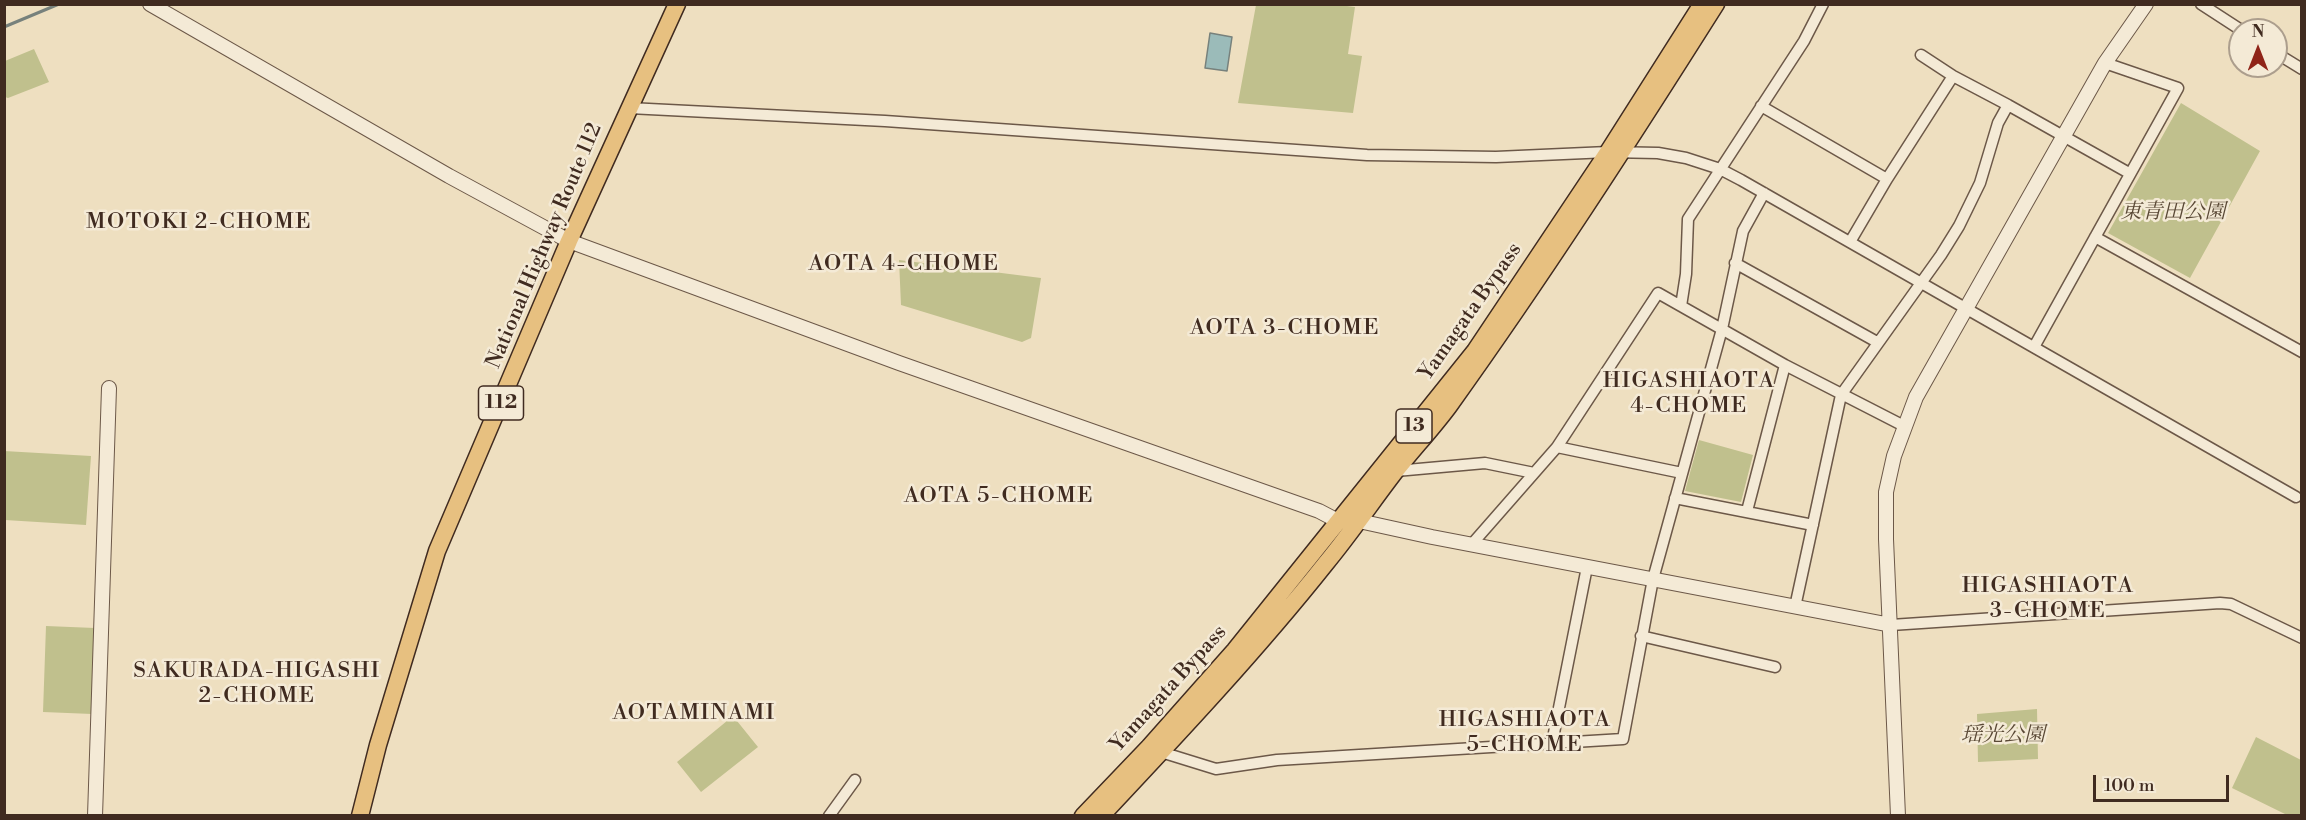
<!DOCTYPE html>
<html>
<head>
<meta charset="utf-8">
<style>
	body { margin:0 }
	#map { position:relative; width:2306px; height:820px; overflow:hidden; background:#eedfc0; font-family:"Libre Bodoni",serif }
	canvas { display:block }
	.frame { position:absolute; inset:0; border:6px solid #402b20; pointer-events:none }
	.north { position:absolute; left:2228px; top:18px; width:60px; height:60px; box-sizing:border-box; background:#f4ead6; border:2px solid #ac9e8d; border-radius:50%; rotate:0deg; font-size:16px; font-weight:700; line-height:24px; text-align:center; color:#402b20 }
	.north::after { content:''; display:block; margin:auto; width:21px; height:27px; background:#8f2418; clip-path:polygon(50% 0,100% 100%,50% 72%,0 100%) }
	.scale { position:absolute; left:2093px; top:775px; width:136px; height:27px; box-sizing:border-box; border:3px solid #402b20; border-top:0; padding-left:8px; font-size:18px; line-height:21px; white-space:nowrap; color:#402b20; -webkit-text-stroke:4px #f4ead6; paint-order:stroke }
</style>
</head>
<body>
<div id="map">
<canvas width="2306" height="820"></canvas>
<div class="frame"></div>
<div class="north">N</div>
<div class="scale">100 m</div>
</div>
<script>
const g = document.querySelector('canvas').getContext('2d');
g.lineJoin = 'round';
function fill(path, color) {
  g.fillStyle = color;
  g.fill(path, 'evenodd');
}
function stroke(path, color, width, dash) {
  g.strokeStyle = color;
  g.lineWidth = width;
  g.lineCap = dash ? 'butt' : 'round';
  g.setLineDash(dash || []);
  g.stroke(path);
}
function drawText(font, color, halo, rows, align = 'center') {
  g.font = font + ' "Libre Bodoni","Noto Serif JP",serif';
  g.lineWidth = 5;
  g.setLineDash([]);
  g.textBaseline = 'middle';
  g.strokeStyle = halo;
  g.fillStyle = color;
  for (const [text, x, y, turn = 0] of rows) {
    g.save();
    g.translate(x, y);
    g.rotate((+turn || 0) * Math.PI / 180);
    g.textAlign = isNaN(turn) ? turn : align;
    if (halo) g.strokeText(text, 0, 0);
    g.fillText(text, 0, 0);
    g.restore();
  }
}
const green = new Path2D(`
	M1339 5 1355 7 1348 54 1362 56 1353 113 1238 103 1256 5Z
	M34 49 49 82 8 98 5 97V61Z
	M2181 103 2260 151 2190 278 2108 233Z
	M899 260 1041 278 1031 338 1022 342 901 305Z
	M1699 440 1753 455 1741 502 1685 491Z
	M4 451 91 456 86 525 5 520Z
	M46 626 95 628 92 714 43 712Z
	M2037 709 2038 759 1978 762 1977 714Z
	M733 716 758 747 701 792 677 762Z
	M2256 737 2301 760V815H2287L2232 788Z`);
const water = new Path2D(`
	M1210 33 1232 37 1227 71 1205 68Z`);
const stream = new Path2D(`
	M4 27 59 4`);
const minor = new Path2D(`
	M2201 4 2241 30
	M2276 53 2302 69
	M1921 55 1953 76 2008 105
	M1761 106 1887 179
	M629 108 885 121 1367 155 1496 157 1608 152 1658 153 1686 158 1720 169 1741 180 2296 497
	M2095 237 2302 352
	M1850 242 1887 179 1953 76
	M1735 263 1877 342
	M1681 306 1686 274 1688 219 1804 41 1823 4
	M2034 347 2178 88 2105 63
	M1557 447 1682 473
	M1396 471 1485 463 1534 473
	M1675 498 1813 525
	M1747 511 1785 365
	M1472 544 1557 447 1658 293 1785 365 1904 426
	M1795 607 1841 395 1941 255 1959 226 1980 183 1998 123 2008 105 2129 173
	M1891 625 2220 603 2231 604 2302 638
	M1641 636 1775 667
	M1552 743 1587 567
	M1161 752 1216 769 1277 760 1623 739 1653 579 1722 329 1743 231 1764 193
	M829 816 855 780`);
const tertiary = new Path2D(`
	M150 4 449 176 569 241 899 363 1319 511 1338 521H1359L1432 537 1891 625
	M95 816 109 388
	M1898 816 1886 539V492L1894 456 1916 397 2105 63 2146 4`);
const trunk = new Path2D(`
	M360 816 378 745 437 551 569 241 677 4
	M1083 816 1149 747 1235 650 1475 351 1608 152 1702 4
	M1101 816C1178 734 1256 651 1326 563 1350 534 1371 503 1394 473 1412 450 1432 429 1449 406 1543 275 1630 140 1716 4`);
const shields = [
	[501,403,45],
	[1414,426,36]
];
const shieldNames = [
	["112",501,403],
	["13",1414,426]
];
const parkNames = [
	["東青田公園",2173,213],
	["瑶光公園",2003,736]
];
const streetNames = [
	["National Highway Route 112",545,246,-67],
	["Yamagata Bypass",1471,312,-55],
	["Yamagata Bypass",1169,689,-48]
];
const neighbourhoodNames = [
	["MOTOKI 2-CHOME",199,223],
	["AOTA 4-CHOME",904,265],
	["AOTA 3-CHOME",1285,329],
	["HIGASHIAOTA",1689,382],
	["4-CHOME",1689,407],
	["AOTA 5-CHOME",999,497],
	["HIGASHIAOTA",2048,587],
	["3-CHOME",2048,612],
	["SAKURADA-HIGASHI",257,672],
	["2-CHOME",257,697],
	["AOTAMINAMI",694,714],
	["HIGASHIAOTA",1525,721],
	["5-CHOME",1525,746]
];
fill(green, '#c0c08d');
fill(water, '#9bbbb9');
stroke(water, '#77817c', 1.5);
stroke(stream, '#77817c', 3);
stroke(minor, '#6c5848', 13);
stroke(tertiary, '#6c5848', 16);
stroke(trunk, '#402b20', 19);
stroke(minor, '#f4ead6', 10);
stroke(tertiary, '#f4ead6', 14);
stroke(trunk, '#e7c080', 16);
for (const [x, y, w] of shields) {
  const box = new Path2D();
  box.roundRect(x - w / 2, y - 17, w, 34, 4.5);
  g.fillStyle = '#f4ead6';
  g.fill(box);
  stroke(box, '#402b20', 1.5);
}
drawText('bold 20px', '#402b20', null, shieldNames);
drawText('italic 21px', '#5a4936', '#f4ead6', parkNames);
drawText('21px', '#402b20', '#f4ead6', streetNames);
g.letterSpacing = '1.5px';
drawText('22px', '#402b20', '#f4ead6', neighbourhoodNames);
g.letterSpacing = '0px';
</script>
</body>
</html>
